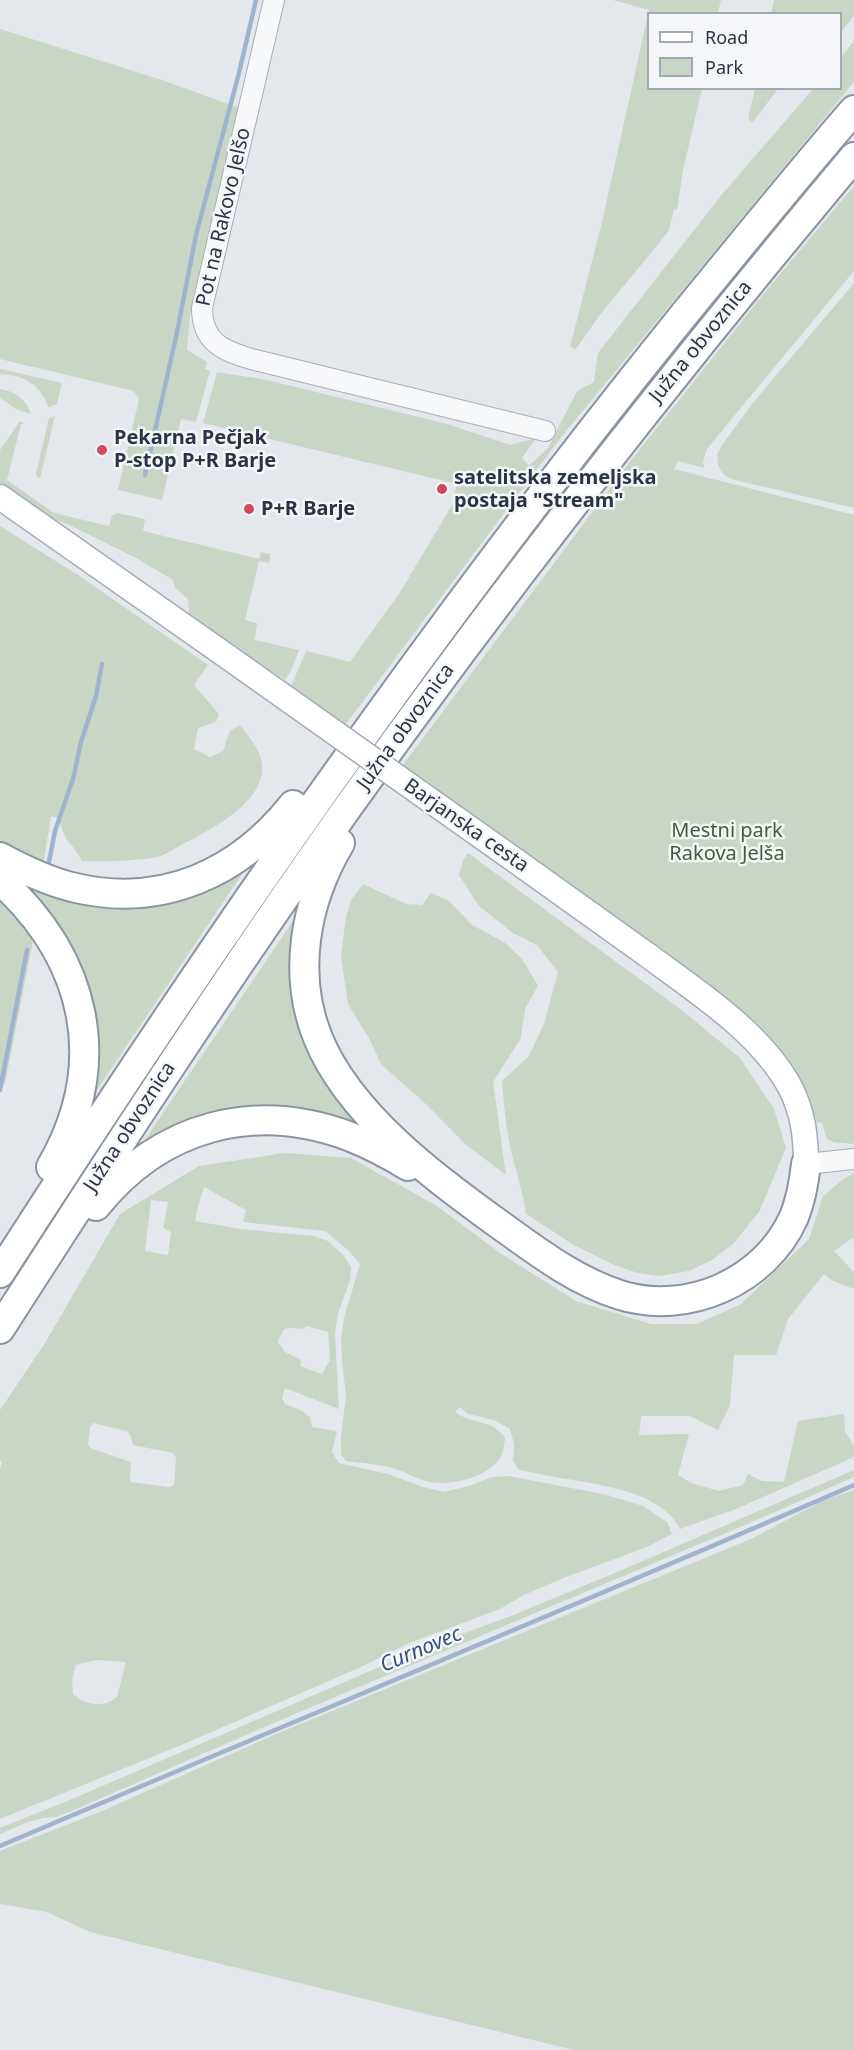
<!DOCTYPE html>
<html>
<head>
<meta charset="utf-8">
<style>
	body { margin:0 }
	#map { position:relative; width:854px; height:2050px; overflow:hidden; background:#e4e7ec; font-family:"Noto Sans",sans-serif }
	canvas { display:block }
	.legend { position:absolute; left:647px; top:12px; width:195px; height:78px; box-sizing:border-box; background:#f4f6f9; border:2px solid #a4a8b1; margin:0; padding:8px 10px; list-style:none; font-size:18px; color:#2b3445 }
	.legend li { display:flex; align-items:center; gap:12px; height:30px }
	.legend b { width:30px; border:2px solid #a4a8b1 }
</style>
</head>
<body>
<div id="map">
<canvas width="854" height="2050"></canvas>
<ul class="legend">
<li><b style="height:8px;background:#fff"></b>Road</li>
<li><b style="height:16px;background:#c9d6c5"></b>Park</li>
</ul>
</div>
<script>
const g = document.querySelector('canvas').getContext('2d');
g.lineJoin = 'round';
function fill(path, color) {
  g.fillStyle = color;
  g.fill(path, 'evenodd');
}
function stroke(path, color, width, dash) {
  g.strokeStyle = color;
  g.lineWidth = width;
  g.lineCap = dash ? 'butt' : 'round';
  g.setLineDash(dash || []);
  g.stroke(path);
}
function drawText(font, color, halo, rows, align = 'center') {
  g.font = font + ' "Noto Sans",sans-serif';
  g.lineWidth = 5;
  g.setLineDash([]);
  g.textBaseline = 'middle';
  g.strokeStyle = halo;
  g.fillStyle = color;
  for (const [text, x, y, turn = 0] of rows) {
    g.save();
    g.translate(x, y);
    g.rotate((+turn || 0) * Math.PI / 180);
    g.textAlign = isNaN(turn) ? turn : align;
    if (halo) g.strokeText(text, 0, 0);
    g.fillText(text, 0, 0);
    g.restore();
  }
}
const green = new Path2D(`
	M613 0H721L718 13 648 14V88L702 89 683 170 677 209 674 210 668 232 599 316 576 349 570 347 602 222 649 10Z
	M774 0H854V16L841 32 840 14 771 13Z
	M0 29 162 80 242 109 195 302 190 314 187 350 207 362 205 369 210 371 196 422 181 419 162 500 118 490 139 399 134 391 0 359Z
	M854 41V82L562 436 346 724 291 686 306 651 350 662 401 591 452 505 457 484 203 423 217 372 267 380 447 424 510 445 532 439 534 441 522 458 529 466 548 448 577 391 594 382 598 353 723 193 813 89 840 88 841 57Z
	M755 89H778L752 123 748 118Z
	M854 186V271L707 449 703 461 704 468 678 461 674 469 854 515V1144L833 1142 826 1138 822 1122 817 1123C803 1080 787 1054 755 1023L523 852 402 766 632 459 761 297Z
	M854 283V508L731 479 723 474 718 465 717 454 723 444 752 404Z
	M0 369 62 383 57 404 48 407C41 384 23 375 0 374Z
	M0 389C15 391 26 399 31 414L18 410 0 398Z
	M55 416 40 478H38L36 474 49 418Z
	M20 421 24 424H21L7 480 54 513 109 526 112 516 117 513 145 519 143 531 259 559 261 552 270 554V563L259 561 245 620 257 623 255 640 299 650 291 671 285 680 225 640 189 613 188 599 175 588 173 580 136 558 63 522 49 518 0 484V450Z
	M0 526 78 575 208 665 194 685 219 714 216 722 198 728 194 749 210 757 223 751 230 731 240 725C249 737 261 750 262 765 265 802 212 829 185 843 177 847 169 853 160 856 144 861 99 862 82 861 78 853 73 847 67 840 63 834 62 825 57 818L51 816 43 866 0 845Z
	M468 853 683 1011 740 1058 774 1109 786 1148 759 1212 733 1244 712 1260 689 1271 659 1276 638 1273 614 1265 574 1245 526 1214C523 1192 516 1172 511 1150 506 1128 504 1104 502 1081L529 1056 544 1024 558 972 537 945 513 933 479 906 459 875 463 861Z
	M244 868V871L97 1090 94 1091 95 1064 13 876 49 891Z
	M363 884 406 904 422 905 431 893 449 901 472 925 504 942 522 959 538 986 525 1009 521 1038 493 1082 506 1175 465 1144 428 1106 381 1064 369 1038 348 1004 341 956 346 917 351 900Z
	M0 893 35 931 5 1083 0 1081Z
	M293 921 296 922 293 969 386 1143 339 1121 144 1145V1141Z
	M285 1153 351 1158 437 1206 500 1253 576 1301 651 1324H697L741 1304 809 1239 823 1196 842 1180 854 1173V1237L834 1251 854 1272V1289L833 1281 824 1274 788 1319 776 1355H734L730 1405 718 1430 690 1416H641L639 1435 689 1434 678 1475 691 1483 719 1491 743 1485 748 1474 762 1481 784 1482 798 1421 844 1414 845 1431 854 1446V1457L736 1509 680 1529C677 1524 674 1518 669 1514 636 1482 562 1482 518 1469L513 1460 514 1444 510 1429 494 1420 468 1414 460 1407 455 1412C472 1425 492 1418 505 1438 504 1447 503 1456 496 1463 482 1478 450 1486 431 1482 418 1480 408 1473 396 1469 380 1464 362 1463 346 1461L341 1454V1437L346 1396 342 1360 341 1339 344 1318 360 1264 349 1251 325 1231 243 1222 246 1210 204 1187 197 1210 195 1221 240 1229 314 1236 328 1241 344 1256 351 1267 350 1280 338 1313 335 1334 339 1409 285 1388 282 1398 285 1404 302 1411 310 1417 312 1427 337 1431 332 1452 339 1463 388 1474 423 1487 445 1492 472 1485 492 1477 508 1476 603 1494 643 1506 667 1522 672 1534 647 1547 566 1577 524 1595 500 1609 407 1644 361 1667 186 1743 0 1819V1470L2 1461H0V1410L45 1343 120 1214 199 1166ZM151 1200 168 1202 163 1228 171 1232 168 1255 145 1251ZM307 1326 328 1332 330 1360 322 1374 300 1366 301 1360 285 1352 278 1342C284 1325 286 1327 303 1329ZM93 1423 127 1431 130 1434 133 1445 173 1453 176 1457 174 1485 169 1487 130 1482 131 1462 90 1448 88 1444 90 1427ZM96 1660 126 1662 117 1697C103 1708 87 1706 73 1694L72 1680 76 1665Z
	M854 1470V1477L752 1522 278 1721 74 1810 56 1817 43 1818 28 1822 0 1834V1828L65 1802 426 1647 511 1616 617 1572Z
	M854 1490V2050H574L90 1932 47 1912 0 1904V1851L102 1811 276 1734 751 1539 820 1502Z`);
const stream = new Path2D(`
	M145 475 176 337 196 235 239 73 256 0
	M48 867 55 831 73 779 81 742 96 696 102 664
	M0 1090 27 950
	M0 1846C284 1725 571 1608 854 1485`);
const minor = new Path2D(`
	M274 0 202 308C202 342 222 350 251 359L545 431
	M806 1164 854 1159`);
const major = new Path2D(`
	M0 497 218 650
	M516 861C560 892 603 923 646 954 696 991 762 1033 791 1089 803 1113 806 1137 806 1164`);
const highway = new Path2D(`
	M340 843C305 902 292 974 318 1038 349 1115 437 1180 503 1227 539 1253 576 1281 620 1295 687 1316 765 1282 794 1217 801 1200 804 1182 806 1164
	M0 857C24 870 49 882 76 888 163 908 239 873 293 805
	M0 880C87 959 111 1063 51 1167
	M96 1206C160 1126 254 1100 351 1137 371 1145 390 1155 408 1166
	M0 1273C212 943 432 627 678 322 736 251 794 179 854 110
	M0 1329C113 1153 227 977 348 807 508 583 677 368 854 157`);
const majorBridge = new Path2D(`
	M218 650 516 861`);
const markers = [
	[102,450,6,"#d1495b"],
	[442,489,6,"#d1495b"],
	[249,509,6,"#d1495b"]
];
const streetNames = [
	["Pot na Rakovo Jelšo",224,217,-77],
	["Južna obvoznica",701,342,-51],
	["Južna obvoznica",406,727,-54],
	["Barjanska cesta",466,826,35],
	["Južna obvoznica",130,1127,-57]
];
const poiNames = [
	["Pekarna Pečjak",114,438],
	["P-stop P+R Barje",114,461],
	["satelitska zemeljska",454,478],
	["postaja \"Stream\"",454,501],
	["P+R Barje",261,509]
];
const parkNames = [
	["Mestni park",727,831],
	["Rakova Jelša",727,854]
];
const waterNames = [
	["Curnovec",421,1650,-23]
];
fill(green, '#c9d6c5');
stroke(stream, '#9fb4cc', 4.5);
stroke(minor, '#a9aeb7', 22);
stroke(major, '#a3abb8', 27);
stroke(highway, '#8b94a3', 32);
stroke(minor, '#f7f8fa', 20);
stroke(major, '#fff', 24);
stroke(highway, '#fff', 28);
stroke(majorBridge, '#a3abb8', 27, []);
stroke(majorBridge, '#fff', 24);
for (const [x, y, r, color] of markers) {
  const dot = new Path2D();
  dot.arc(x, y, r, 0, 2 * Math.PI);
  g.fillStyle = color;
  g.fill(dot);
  stroke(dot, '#f4f6f9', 2);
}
drawText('20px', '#2b3445', '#f4f6f9', streetNames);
drawText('bold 20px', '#2b3445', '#f4f6f9', poiNames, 'left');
drawText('20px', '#3f6138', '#f4f6f9', parkNames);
drawText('italic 21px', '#34527a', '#f4f6f9', waterNames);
</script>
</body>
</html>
